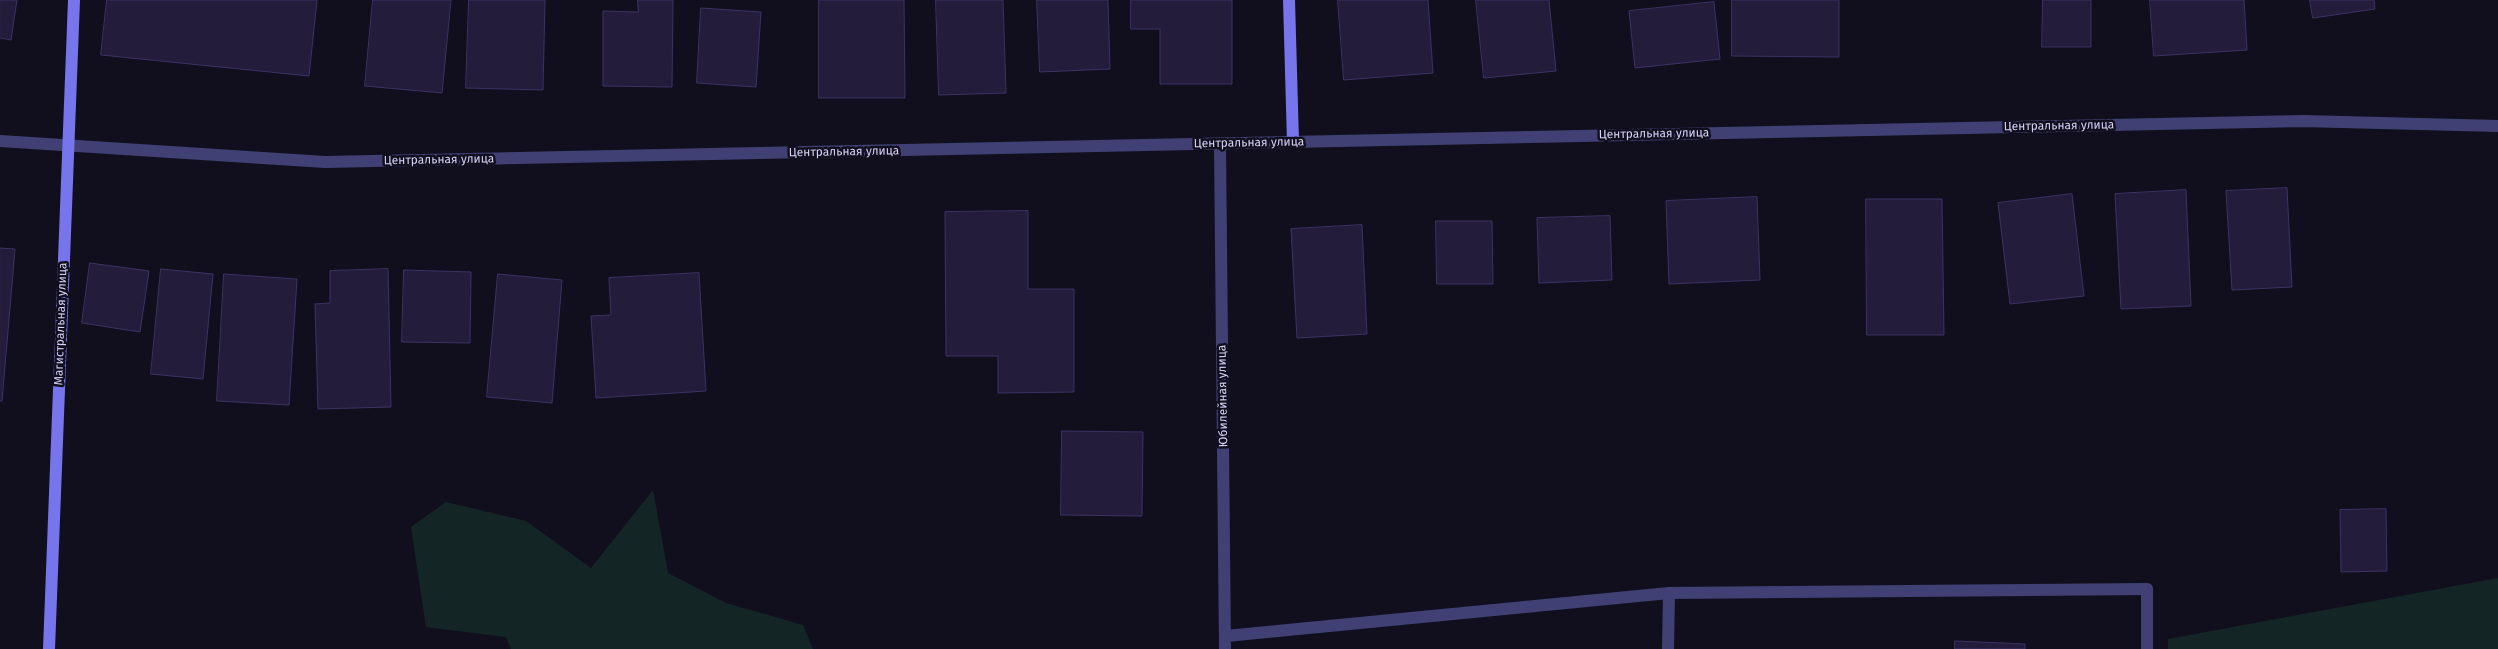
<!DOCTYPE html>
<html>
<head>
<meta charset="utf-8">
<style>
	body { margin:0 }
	canvas { display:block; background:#110f1d }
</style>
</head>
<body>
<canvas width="2498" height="649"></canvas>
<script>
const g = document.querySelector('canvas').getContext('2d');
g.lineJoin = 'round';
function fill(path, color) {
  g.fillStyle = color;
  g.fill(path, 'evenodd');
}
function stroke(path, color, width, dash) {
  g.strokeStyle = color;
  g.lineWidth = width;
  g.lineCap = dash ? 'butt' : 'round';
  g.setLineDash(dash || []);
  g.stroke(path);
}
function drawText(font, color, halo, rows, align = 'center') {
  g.font = font + ' "Fira Sans",sans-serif';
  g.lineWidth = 5;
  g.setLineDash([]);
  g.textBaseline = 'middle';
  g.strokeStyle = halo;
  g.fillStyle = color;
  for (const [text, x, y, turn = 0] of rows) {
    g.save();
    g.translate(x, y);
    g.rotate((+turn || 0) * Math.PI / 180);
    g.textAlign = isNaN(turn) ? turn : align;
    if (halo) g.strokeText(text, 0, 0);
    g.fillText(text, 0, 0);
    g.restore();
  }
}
const green = new Path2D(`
	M653 490 668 573 726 603 803 625 813 649H511L506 637 426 627 411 527 446 502 526 521 591 568Z
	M2498 578V649H2168V639Z`);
const building = new Path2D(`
	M0 0H17L11 40 0 38Z
	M107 0H317L309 76 101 55Z
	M373 0H451L442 93 365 86Z
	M469 0H545L543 90 466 88Z
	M638 0H673L672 87 603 86V11L638 12Z
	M819 0H904L905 98H819Z
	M936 0H1003L1006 93 939 95Z
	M1037 0H1108L1110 69 1040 72Z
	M1131 0H1232V84H1160V29H1131Z
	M1338 0H1428L1433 73 1344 80Z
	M1476 0H1549L1556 71 1484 78Z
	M1732 0H1839V57L1732 56Z
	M2043 0H2091V47H2042Z
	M2150 0H2244L2247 50 2154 56Z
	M2310 0H2374L2375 9 2313 18Z
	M1714 2 1720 59 1635 68 1629 11Z
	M701 8 761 12 756 87 697 83Z
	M2287 188 2292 287 2232 290 2226 191Z
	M2186 190 2191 306 2121 309 2115 194Z
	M2072 194 2084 296 2010 304 1998 203Z
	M1757 197 1760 280 1669 284 1666 201Z
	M1866 199H1942L1944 335H1867Z
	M1028 211V289H1074V392L998 393V356H946L945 212Z
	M1610 216 1612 280 1539 283 1537 218Z
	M1436 221H1492L1493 284H1437Z
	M1362 225 1367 334 1297 338 1291 229Z
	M0 248 15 249 2 401H0Z
	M90 263 149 271 140 332 82 323Z
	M161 269 213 274 203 379 151 374Z
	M388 269 391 407 318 409 315 304 330 303V271Z
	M404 270 471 272 470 343 402 342Z
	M699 273 706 391 596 398 591 316 611 315 609 278Z
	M224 274 297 279 289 405 217 401Z
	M498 274 562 280 552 403 487 397Z
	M1062 431 1143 432 1142 516 1061 515Z
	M2386 509 2387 571 2341 572 2340 510Z
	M1955 641 2025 644V649H1955Z`);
const lane = new Path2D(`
	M2147 589V649`);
const street = new Path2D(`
	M0 141 325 162 2303 121 2498 126
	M1220 144 1225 649
	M1226 636 1669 593 2147 589
	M1668 649 1669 593`);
const secondary = new Path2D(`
	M1289 0 1293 142
	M49 649 74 0`);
const streetNames = [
	["Центральная улица",2059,126,-1],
	["Центральная улица",1654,134,-1],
	["Центральная улица",1249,143,-1],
	["Центральная улица",844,152,-1],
	["Центральная улица",439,160,-1],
	["Магистральная улица",61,324,-88],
	["Юбилейная улица",1223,396,-91]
];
fill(green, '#132625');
fill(building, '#231d3b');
stroke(building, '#3c3264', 1);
stroke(lane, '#414075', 12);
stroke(street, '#414075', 12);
stroke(secondary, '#7775eb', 12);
drawText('12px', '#d5d1f8', '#110f1d', streetNames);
</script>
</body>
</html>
